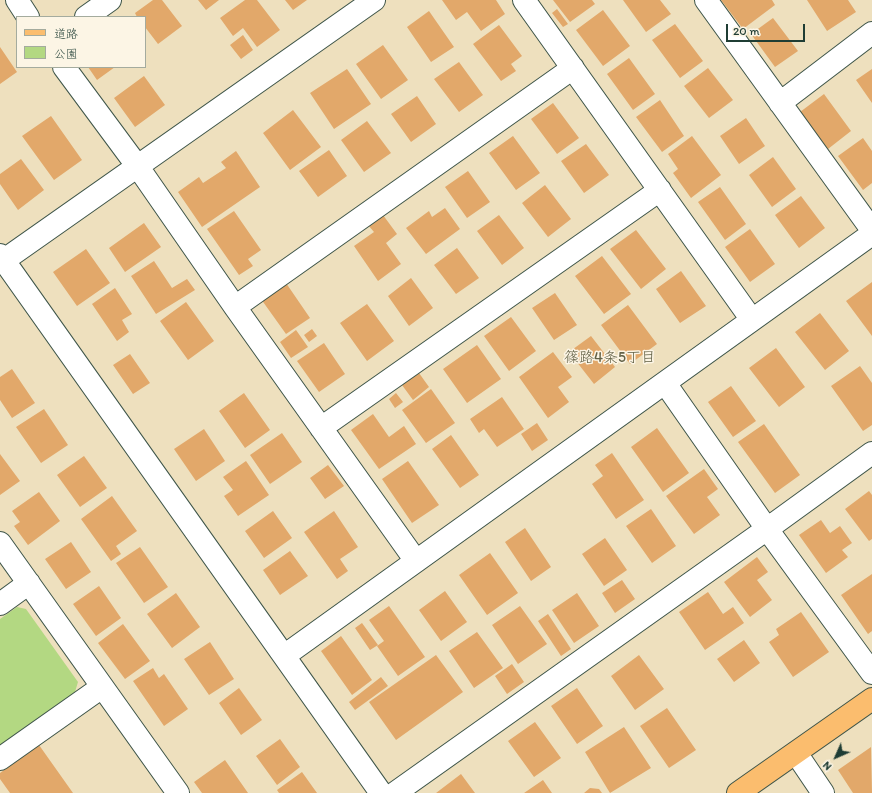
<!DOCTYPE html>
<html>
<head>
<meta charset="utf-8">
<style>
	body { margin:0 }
	#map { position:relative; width:872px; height:793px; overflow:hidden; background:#eee0be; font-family:Itim,"Klee One",sans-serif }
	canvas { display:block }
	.legend { position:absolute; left:16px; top:16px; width:130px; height:52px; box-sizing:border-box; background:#fcf5e5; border:1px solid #a4ab9e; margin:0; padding:5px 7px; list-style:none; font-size:12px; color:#1f3d34 }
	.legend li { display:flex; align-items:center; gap:8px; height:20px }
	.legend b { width:20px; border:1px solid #a4ab9e }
	.north { position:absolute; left:816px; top:737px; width:40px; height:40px; -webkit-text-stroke:3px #fcf5e5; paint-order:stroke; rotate:225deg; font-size:11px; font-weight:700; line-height:16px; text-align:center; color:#1f3d34 }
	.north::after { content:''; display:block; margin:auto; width:14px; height:18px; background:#1f3d34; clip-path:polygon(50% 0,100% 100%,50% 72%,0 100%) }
	.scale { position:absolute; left:726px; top:24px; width:79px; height:18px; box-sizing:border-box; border:2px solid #1f3d34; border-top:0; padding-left:5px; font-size:12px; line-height:14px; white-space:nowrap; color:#1f3d34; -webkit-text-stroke:3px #fcf5e5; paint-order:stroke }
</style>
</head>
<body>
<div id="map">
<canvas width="872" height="793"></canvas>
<ul class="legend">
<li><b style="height:5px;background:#fbbd6e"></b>道路</li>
<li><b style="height:11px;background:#b3d882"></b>公園</li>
</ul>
<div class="north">N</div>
<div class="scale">20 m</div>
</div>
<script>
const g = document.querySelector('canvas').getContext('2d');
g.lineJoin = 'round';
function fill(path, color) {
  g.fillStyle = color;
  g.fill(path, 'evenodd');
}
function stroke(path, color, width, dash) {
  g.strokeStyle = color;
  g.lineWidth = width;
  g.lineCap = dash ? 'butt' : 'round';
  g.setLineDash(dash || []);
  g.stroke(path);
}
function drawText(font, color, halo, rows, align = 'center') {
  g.font = font + ' Itim,"Klee One",sans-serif';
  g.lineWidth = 3;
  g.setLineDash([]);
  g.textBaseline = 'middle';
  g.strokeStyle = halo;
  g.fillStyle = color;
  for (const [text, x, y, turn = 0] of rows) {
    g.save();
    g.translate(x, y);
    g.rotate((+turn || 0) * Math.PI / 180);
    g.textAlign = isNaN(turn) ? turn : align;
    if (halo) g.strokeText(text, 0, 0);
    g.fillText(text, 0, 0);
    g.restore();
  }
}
const green = new Path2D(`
	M17 607 26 609 78 682 75 692 0 745V619Z`);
const building = new Path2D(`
	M153 0H162L182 26 158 44 145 27V17H137L135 13Z
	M198 0H219L206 10Z
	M245 0H257L280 30 257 47 243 28 233 36 220 18Z
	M285 0H307L293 10Z
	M442 0H496L505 14 481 31 467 12 456 20Z
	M553 0H592L595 4 570 22Z
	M623 0H660L671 14 646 32Z
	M721 0H772L775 5 743 29Z
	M807 0H848L856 12 827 31Z
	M557 9 568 24 563 27 552 13Z
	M603 10 630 46 603 66 576 30Z
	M429 11 454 47 431 62 407 27Z
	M773 18 798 51 775 67 751 34Z
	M675 24 703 61 680 78 652 40Z
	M499 25 522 56 511 64 516 71 501 81 473 44Z
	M243 35 253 50 241 59 230 45Z
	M383 45 408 80 381 99 356 64Z
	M0 47 17 72 0 84Z
	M629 58 655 94 633 110 607 74Z
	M459 62 483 95 459 112 434 79Z
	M88 67H115L97 80Z
	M708 68 733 100 709 118 684 86Z
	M347 69 371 104 334 129 310 93Z
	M872 69V103L856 80Z
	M144 76 165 105 135 127 114 98Z
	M824 94 851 131 828 149 800 112Z
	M417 96 436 124 411 142 391 114Z
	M660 100 684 136 662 152 636 117Z
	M553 103 579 138 557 154 531 119Z
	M293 110 321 147 290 170 263 133Z
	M51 116 82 160 54 180 22 136Z
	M746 118 765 146 739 164 720 136Z
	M367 121 391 153 364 172 341 140Z
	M513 136 540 173 516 190 489 153Z
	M692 136 721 175 691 198 673 173 678 169 668 154Z
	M863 138 872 151V183L863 190 838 156Z
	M586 144 609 175 584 193 561 161Z
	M329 150 347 176 318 197 299 171Z
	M236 151 260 187 202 227 178 192 199 177 203 183 226 168 221 162Z
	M773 157 796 189 772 207 749 175Z
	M21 159 44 190 18 210 0 184V174Z
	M468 171 490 202 467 218 445 187Z
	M545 185 571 219 548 237 522 203Z
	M720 187 746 224 725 240 698 202Z
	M801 196 825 228 799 248 775 215Z
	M445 208 460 229 426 254 406 228 429 211 432 217Z
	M234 211 261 250 248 259 253 266 239 275 207 229Z
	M383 215 397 234 386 243 401 264 378 281 354 246 374 232 368 225Z
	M499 215 524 248 502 265 477 231Z
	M144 223 161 247 125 272 109 248Z
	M750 229 775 264 750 282 725 247Z
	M636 230 666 269 641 289 610 249Z
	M457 248 479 278 456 294 434 265Z
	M86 249 110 283 77 306 53 272Z
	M602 256 631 294 604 314 575 276Z
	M154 261 172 288 187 279 195 290 156 314 131 276Z
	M681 271 706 306 680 323 656 289Z
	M411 278 433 308 409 326 388 296Z
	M872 282V336L846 301Z
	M286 283 310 318 286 334 261 299Z
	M115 288 132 314 122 320 129 332 117 341 92 304Z
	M555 293 577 325 554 340 532 308Z
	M186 302 214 341 188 360 160 321Z
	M367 304 394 341 367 361 340 323Z
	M628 305 657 344 630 364 601 325Z
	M820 313 849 351 825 370 795 332Z
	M511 317 536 351 509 371 484 336Z
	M312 329 317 336 309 342 304 335Z
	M296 330 308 347 291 358 280 342Z
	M591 336 615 367 594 384 569 352Z
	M324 343 345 374 319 392 297 361Z
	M477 345 501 379 467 403 443 369Z
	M776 348 805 387 779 407 749 368Z
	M553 352 572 377 558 387 569 402 548 418 519 377Z
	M130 354 150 383 133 394 113 365Z
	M860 366 872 383V425L863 431 831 386Z
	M12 369 35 403 12 418 0 400V377Z
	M419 373 429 387 413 400 402 385Z
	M731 386 756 421 733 437 708 402Z
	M431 389 455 423 426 443 402 410Z
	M244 393 270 430 245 448 219 411Z
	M396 393 403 402 395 408 389 399Z
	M502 397 524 429 497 447 484 429 479 433 470 419Z
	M44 409 68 445 41 463 16 427Z
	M373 414 389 437 404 426 416 444 379 469 351 430Z
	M537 423 548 440 532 451 521 434Z
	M764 424 800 475 775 493 738 442Z
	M657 428 689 473 663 492 631 447Z
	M204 429 225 461 196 481 174 449Z
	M282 433 302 462 270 484 250 455Z
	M451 435 479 475 460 488 432 449Z
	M612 453 644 500 616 519 592 484 603 476 595 465Z
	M0 454 20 481 0 495Z
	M84 456 107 488 80 507 57 475Z
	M246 461 269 495 238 516 224 496 233 490 223 477Z
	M408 461 439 505 412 523 382 479Z
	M328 465 344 486 325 499 310 478Z
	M704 469 718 489 707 497 720 515 694 534 666 496Z
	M869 491 872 495V539L869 541 845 509Z
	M39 492 60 521 28 545 14 526 20 522 12 511Z
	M112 496 137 531 116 546 121 554 111 561 81 519Z
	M651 509 676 546 652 563 626 526Z
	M273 511 292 538 264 558 245 531Z
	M334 511 358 547 340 559 348 571 337 579 304 532Z
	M821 520 830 533 840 526 852 543 842 550 848 557 826 573 799 535Z
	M525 528 551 567 531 581 505 542Z
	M605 538 627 570 604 586 582 554Z
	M71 542 91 572 66 589 45 559Z
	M140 547 168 587 144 603 116 563Z
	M290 551 308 576 280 595 263 570Z
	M490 553 518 593 487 615 459 575Z
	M757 557 768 572 757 580 772 600 750 617 724 582Z
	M872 574V631L868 634 841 595Z
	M622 580 635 599 615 613 602 593Z
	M99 586 121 618 96 636 73 604Z
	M445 591 467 622 441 641 419 610Z
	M708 592 723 614 733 607 744 623 705 650 679 612Z
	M176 593 200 627 172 648 147 614Z
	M577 593 599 626 574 643 552 610Z
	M389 606 425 657 398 676 377 646 384 641 369 620Z
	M520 606 547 644 518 664 492 625Z
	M801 612 829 652 793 677 769 642 779 635 776 629Z
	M548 614 571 649 561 656 538 621Z
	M362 623 378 645 370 650 355 628Z
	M123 624 150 661 125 679 98 643Z
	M477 632 503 668 474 688 449 651Z
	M341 636 372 680 352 695 321 651Z
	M744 640 760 663 734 682 717 659Z
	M210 642 234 679 209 695 184 659Z
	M436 655 463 692 396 740 369 702Z
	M639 655 664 689 635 710 611 676Z
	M512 664 524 682 507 694 495 676Z
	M153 668 159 678 164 674 188 709 164 726 133 681Z
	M381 677 388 686 355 710 349 702Z
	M239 688 262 720 241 735 219 703Z
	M577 688 603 726 577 744 551 706Z
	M667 708 696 750 669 768 640 726Z
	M535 722 561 758 534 777 508 741Z
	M624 727 651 768 610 793 585 752Z
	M280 739 300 767 277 785 256 756Z
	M39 745 73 793H10L0 779V773Z
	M871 747 872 793H853L838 770Z
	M225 760 248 793H202L194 782Z
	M302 772 317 793H279L277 790Z
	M461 774 475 793H436Z
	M543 780 552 793H524Z
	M590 788 599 789 602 793H584Z`);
const street = new Path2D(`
	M17 0 28 17
	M524 0 752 320
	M706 0 872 230
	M86 17 110 0
	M64 67 138 167 235 307 416 561
	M780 103 872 33
	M0 255 381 793
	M0 263 374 0
	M235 307 573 68
	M665 383 767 529 872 673
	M321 428 660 190
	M0 543 178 793
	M0 604 29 583
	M284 656 872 234
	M796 753 823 793
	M0 759 102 687
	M395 793 767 529 872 453`);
const primary = new Path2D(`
	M738 793 872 699`);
const neighbourhoodNames = [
	["篠路4条5丁目",610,358]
];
fill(green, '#b3d882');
fill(building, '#e2a86a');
stroke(street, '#3e5549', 24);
stroke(primary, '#3e5549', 24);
stroke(street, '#fff', 22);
stroke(primary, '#fbbd6e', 22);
drawText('15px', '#636247', '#fcf5e5', neighbourhoodNames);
</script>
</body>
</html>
